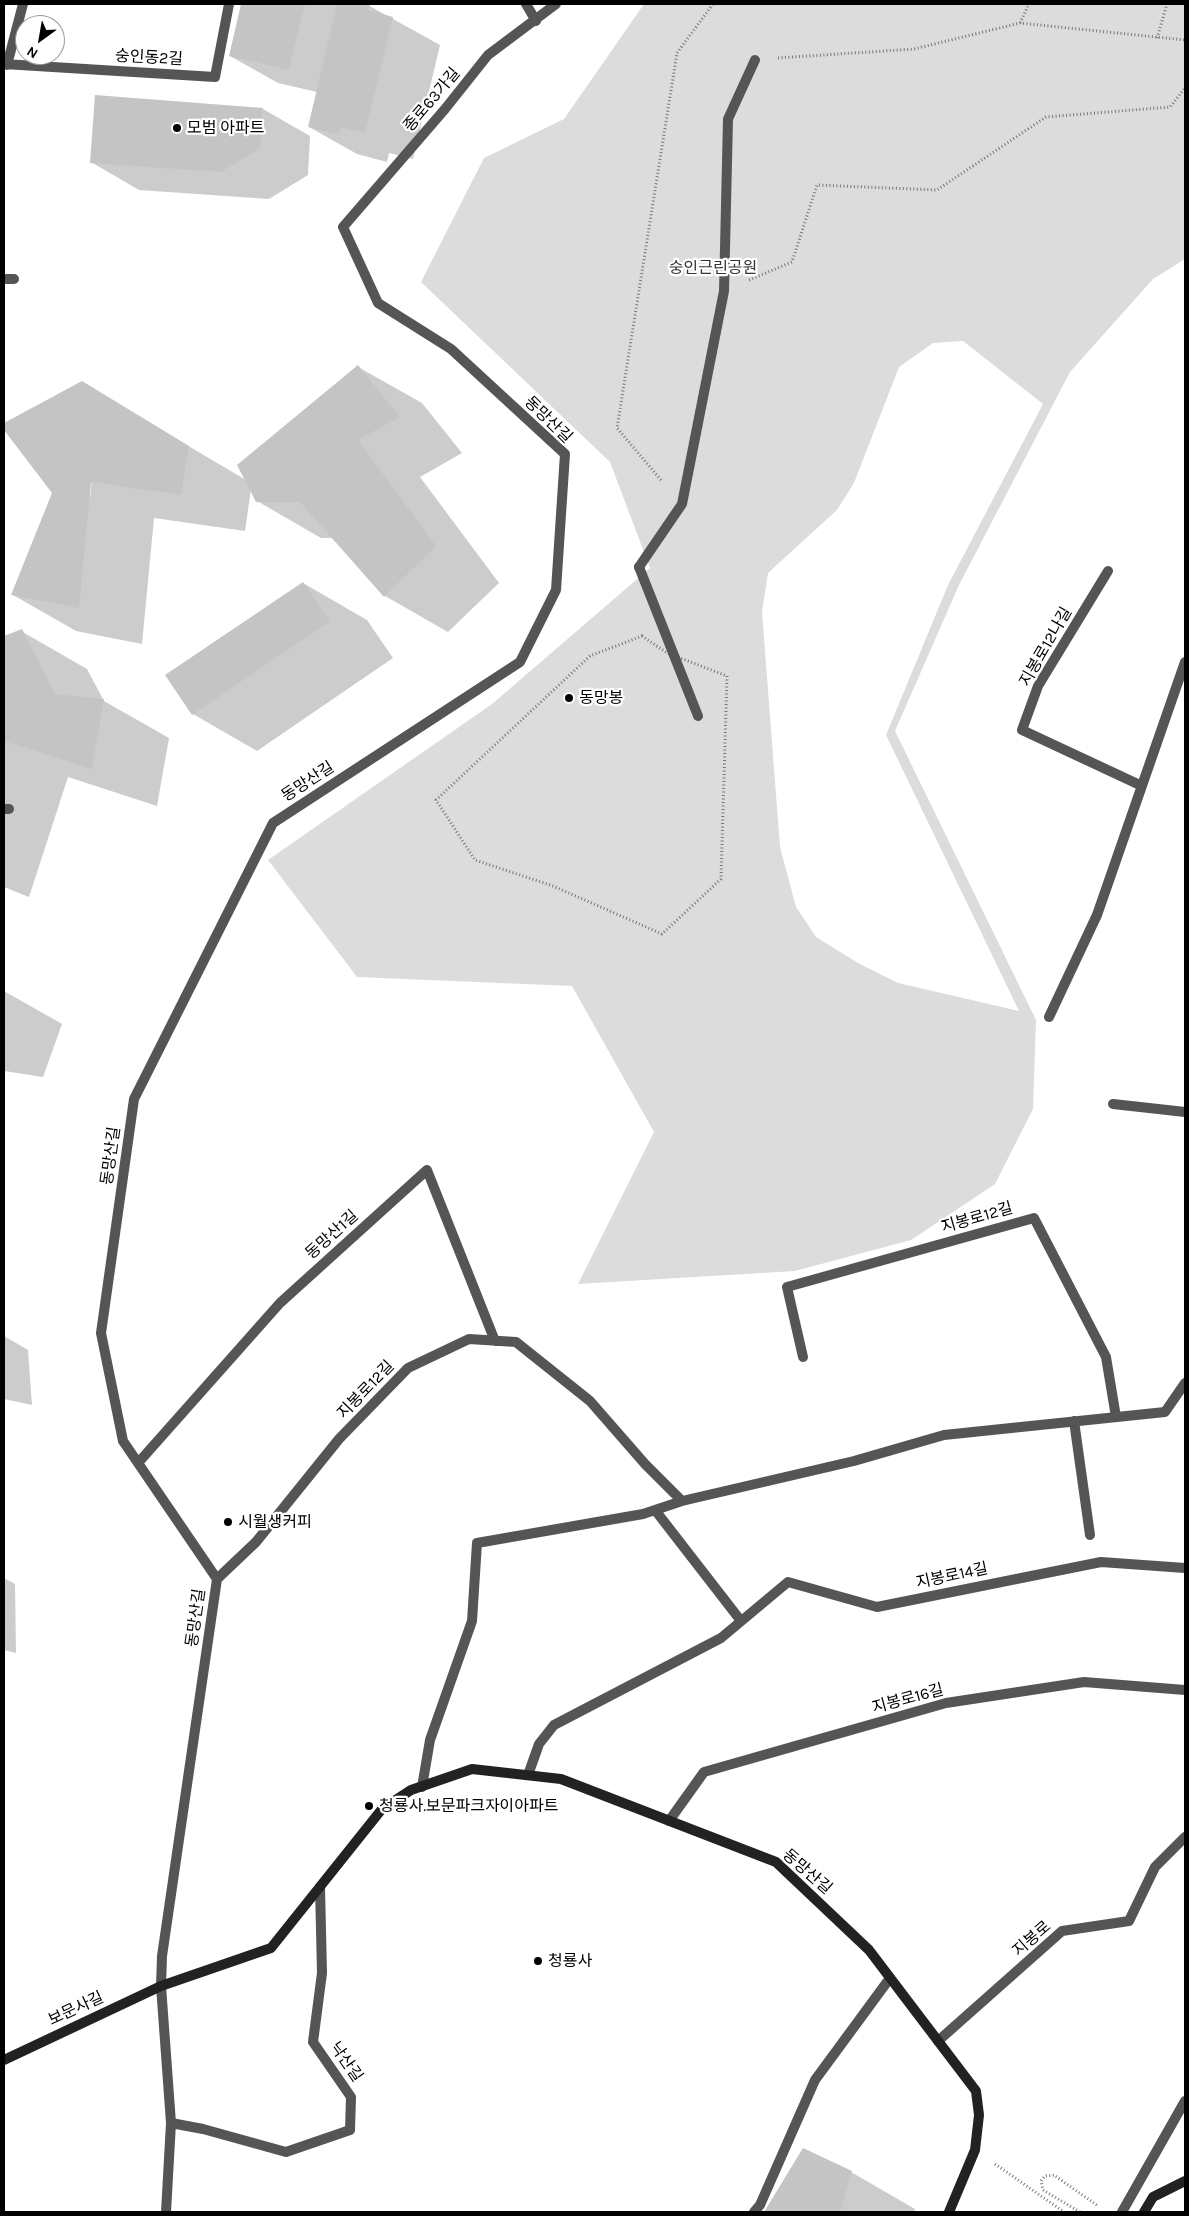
<!DOCTYPE html>
<html>
<head>
<meta charset="utf-8">
<style>
	body { margin:0 }
	#map { position:relative; width:1189px; height:2216px; overflow:hidden; background:#fff; font-family:Karla,sans-serif }
	canvas { display:block }
	.frame { position:absolute; inset:0; border:5px solid #000; pointer-events:none }
	.north { position:absolute; left:15px; top:15px; width:50px; height:50px; box-sizing:border-box; background:#fff; border:1px solid #999; border-radius:50%; rotate:212deg; font-size:14px; font-weight:700; line-height:20px; text-align:center; color:#000 }
	.north::after { content:''; display:block; margin:auto; width:18px; height:22px; background:#000; clip-path:polygon(50% 0,100% 100%,50% 72%,0 100%) }
</style>
</head>
<body>
<div id="map">
<canvas width="1189" height="2216"></canvas>
<div class="frame"></div>
<div class="north">N</div>
</div>
<script>
const g = document.querySelector('canvas').getContext('2d');
g.lineJoin = 'round';
function fill(path, color) {
  g.fillStyle = color;
  g.fill(path, 'evenodd');
}
function stroke(path, color, width, dash) {
  g.strokeStyle = color;
  g.lineWidth = width;
  g.lineCap = dash ? 'butt' : 'round';
  g.setLineDash(dash || []);
  g.stroke(path);
}
function drawText(font, color, halo, rows, align = 'center') {
  g.font = font + ' Karla,"Noto Sans KR",sans-serif';
  g.lineWidth = 4.5;
  g.setLineDash([]);
  g.textBaseline = 'middle';
  g.strokeStyle = halo;
  g.fillStyle = color;
  for (const [text, x, y, turn = 0] of rows) {
    g.save();
    g.translate(x, y);
    g.rotate((+turn || 0) * Math.PI / 180);
    g.textAlign = isNaN(turn) ? turn : align;
    if (halo) g.strokeText(text, 0, 0);
    g.fillText(text, 0, 0);
    g.restore();
  }
}
const green = new Path2D(`
	M644 4H1185V259L1153 279 1070 372 959 585 895 731 1036 1020 1033 1109 995 1184 911 1240 795 1271 578 1284 654 1132 572 986 357 977 268 860 492 704 650 568 610 462 421 282 484 158 564 119ZM963 341 1043 404 948 585 886 735 1019 1011 898 983 858 963 816 937 796 907 780 847 762 612 768 573 837 510 854 483 899 367 933 343Z`);
const shadow = new Path2D(`
	M242 4H366L440 45 413 159 389 153 387 162 357 154 309 127 317 92 278 83 230 56Z
	M263 109 310 136 308 175 269 199 139 190 91 162Z
	M358 367 422 403 462 453 420 477 499 583 448 632 385 596 333 538H321L257 501 251 489 245 531 154 518 142 644 76 631 13 595 53 493 4 428V425L82 383 246 480ZM92 476 90 498 88 495Z
	M303 583 367 620 393 658 257 751 193 714 167 675Z
	M21 631 87 669 104 701 169 738 157 806 68 777 29 897 4 887V636Z
	M4 991 62 1024 43 1077 4 1071Z
	M4 1336 28 1350 32 1405 4 1399Z
	M4 1578 15 1584 16 1653 4 1650Z
	M804 2150 851 2172 915 2209 914 2212H765Z`);
const building = new Path2D(`
	M241 4H305L289 70 229 56Z
	M337 4H370L368 10 393 17 365 133 341 127 339 135 308 127Z
	M95 95 263 108 260 148 221 172 90 163Z
	M358 365 400 417 358 440 436 546 384 597 300 502H256L237 465Z
	M82 381 189 446 181 495 91 482 79 608 11 595 52 493 4 430V423Z
	M303 582 330 621 192 715 165 675Z
	M22 629 55 694 104 699 92 769 4 741V636Z
	M803 2148 852 2171 840 2212H764Z`);
const path = new Path2D(`
	M1020 23 1029 4
	M1157 38 1167 4
	M778 58 914 49 1020 23 1185 40
	M749 280 792 262 817 185 937 190 1046 117 1170 107 1185 88
	M661 480 617 428 677 53 713 4
	M642 636 667 653 727 676 721 879 662 934 553 886 475 860 436 800 590 656Z
	M995 2164 1064 2212
	M1080 2212 1043 2190 1041 2181 1045 2176 1054 2175 1098 2206`);
const lane = new Path2D(`
	M639 567 682 504 724 291 728 119 755 60
	M754 2212 760 2205 815 2080 890 1978`);
const street = new Path2D(`
	M526 4 536 21
	M4 64 215 77 229 4
	M7 65 23 4
	M4 279H14
	M639 567 698 716
	M1108 571 1038 686 1022 730 1142 786
	M4 809H9
	M1049 1017 1097 915 1185 662
	M1113 1104 1185 1112
	M803 1357 787 1287 1034 1218 1106 1357 1116 1417
	M1074 1421 1090 1535
	M138 1463 280 1303 427 1170 495 1341
	M655 1510 741 1621
	M217 1579 256 1542 339 1439 408 1368 469 1339 516 1342 590 1401 645 1464 682 1501 854 1461 944 1435 1165 1412 1185 1383
	M528 1775 539 1744 554 1725 721 1638 788 1582 877 1607 1101 1562 1185 1568
	M422 1787 430 1740 472 1621 477 1543 643 1514 682 1501
	M669 1821 704 1772 946 1703 1084 1682 1185 1690
	M938 2041 1062 1931 1129 1921 1155 1867 1185 1837
	M171 2123 203 2129 286 2152 350 2130 351 2097 313 2042 322 1973 320 1887
	M166 2212 171 2123 161 1986 162 1956 217 1579 123 1441 101 1333 134 1099 273 823 520 662 556 590 565 454 451 349 378 303 343 227 445 109 488 55 556 4
	M1122 2212 1185 2101`);
const secondary = new Path2D(`
	M4 2060 161 1986 271 1948 382 1809 411 1790 472 1769 561 1779 776 1862 869 1950 976 2091 979 2115 975 2150 949 2212
	M1144 2212 1153 2197 1185 2181`);
const markers = [
	[177,128,5,"#000"],
	[569,698,5,"#000"],
	[228,1522,5,"#000"],
	[369,1806,5,"#000"],
	[538,1961,5,"#000"]
];
const streetNames = [
	["숭인동2길",149,58,3],
	["종로63가길",432,100,-50],
	["동망산길",548,420,44],
	["지봉로12나길",1046,647,-60],
	["동망산길",308,782,-33],
	["동망산길",111,1156,-82],
	["지봉로12길",977,1218,-16],
	["동망산1길",332,1235,-42],
	["지봉로12길",366,1390,-46],
	["지봉로14길",952,1576,-12],
	["동망산길",196,1618,-82],
	["지봉로16길",908,1699,-15],
	["동망산길",807,1872,41],
	["지봉로",1032,1939,-41],
	["보문사길",76,2009,-25],
	["낙산길",346,2062,55]
];
const poiNames = [
	["모범 아파트",187,128],
	["동망봉",579,698],
	["시월생커피",238,1522],
	["청룡사.보문파크자이아파트",379,1806],
	["청룡사",548,1961]
];
const parkNames = [
	["숭인근린공원",713,268]
];
fill(green, '#dcdcdc');
fill(shadow, '#0003');
fill(building, '#c4c4c4');
stroke(path, '#777', 3, [1, 2.5]);
stroke(lane, '#555', 10);
stroke(street, '#555', 10);
stroke(secondary, '#222', 10);
for (const [x, y, r, color] of markers) {
  const dot = new Path2D();
  dot.arc(x, y, r, 0, 2 * Math.PI);
  g.fillStyle = color;
  g.fill(dot);
  stroke(dot, '#fff', 2);
}
drawText('16px', '#000', '#fff', streetNames);
drawText('16px', '#000', '#fff', poiNames, 'left');
drawText('16px', '#333', '#fff', parkNames);
</script>
</body>
</html>
